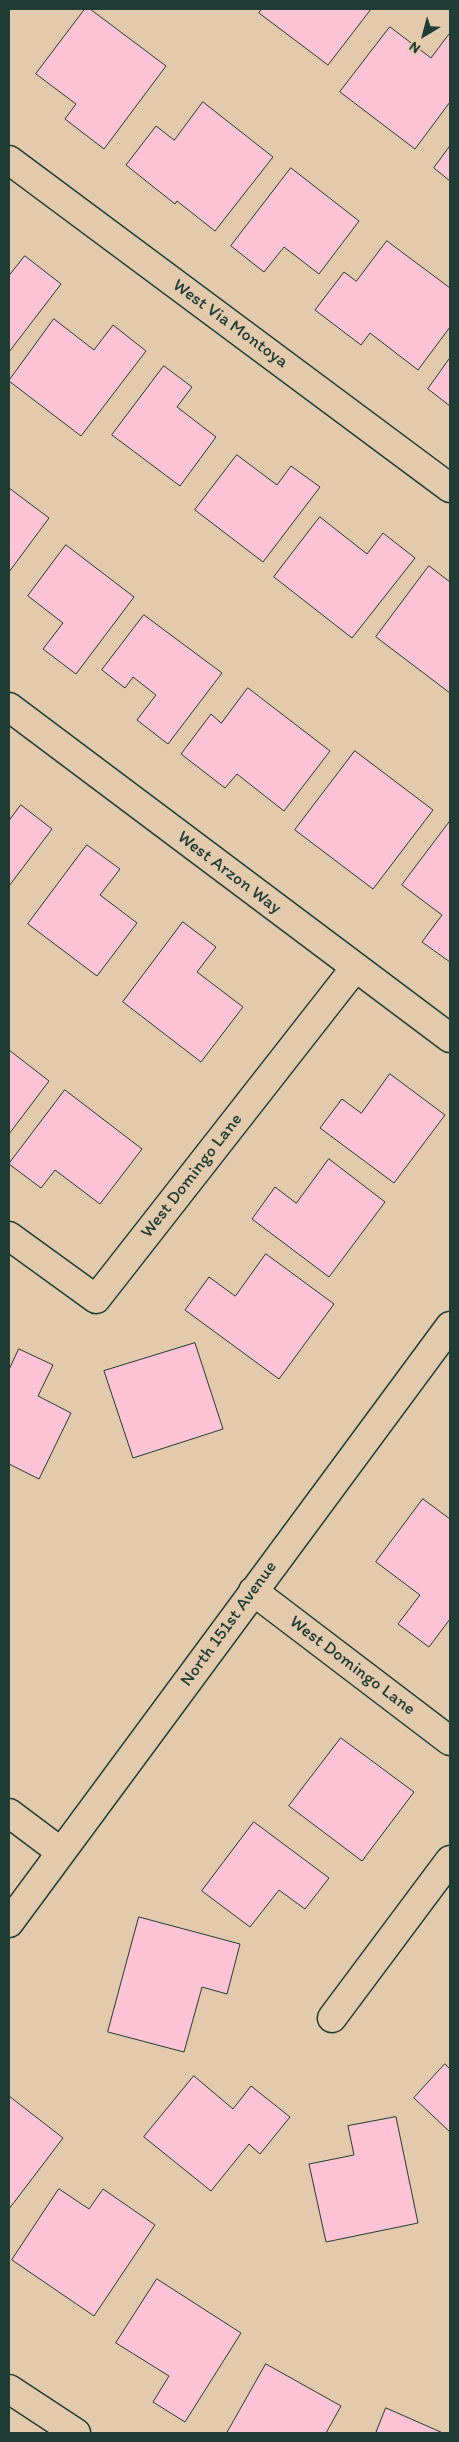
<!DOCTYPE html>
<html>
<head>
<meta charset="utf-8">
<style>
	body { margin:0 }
	#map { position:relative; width:459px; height:2442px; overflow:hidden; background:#e4caac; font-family:Itim,sans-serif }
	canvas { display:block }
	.frame { position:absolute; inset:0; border:10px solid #1f3d34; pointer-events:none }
	.north { position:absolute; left:399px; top:10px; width:50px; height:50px; -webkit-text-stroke:4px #e4caac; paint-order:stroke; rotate:217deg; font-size:14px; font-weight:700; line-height:20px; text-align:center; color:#1f3d34 }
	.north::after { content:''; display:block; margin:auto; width:18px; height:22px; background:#1f3d34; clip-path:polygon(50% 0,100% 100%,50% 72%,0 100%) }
</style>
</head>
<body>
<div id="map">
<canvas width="459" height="2442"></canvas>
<div class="frame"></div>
<div class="north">N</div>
</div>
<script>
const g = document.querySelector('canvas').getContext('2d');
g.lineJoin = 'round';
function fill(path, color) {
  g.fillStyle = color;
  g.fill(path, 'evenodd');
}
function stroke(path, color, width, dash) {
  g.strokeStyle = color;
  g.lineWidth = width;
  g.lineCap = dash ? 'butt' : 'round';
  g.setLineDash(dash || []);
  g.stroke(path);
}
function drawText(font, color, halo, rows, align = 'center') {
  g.font = font + ' Itim,sans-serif';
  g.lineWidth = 4.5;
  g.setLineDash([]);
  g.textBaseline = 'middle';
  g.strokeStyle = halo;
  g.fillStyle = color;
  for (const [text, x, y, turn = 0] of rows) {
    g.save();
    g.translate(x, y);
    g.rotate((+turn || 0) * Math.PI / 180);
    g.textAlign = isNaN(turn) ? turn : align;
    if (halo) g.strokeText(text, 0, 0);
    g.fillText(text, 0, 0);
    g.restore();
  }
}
const building = new Path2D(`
	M85 9H90L166 66 104 149 65 119 76 104 36 74Z
	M262 9H371L328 65 259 13Z
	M390 27 431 58 449 34 450 35V102L415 149 340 92Z
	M203 102 273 157 215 231 177 201 175 204 126 165 156 126 174 140Z
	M450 146V181L434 168Z
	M291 168 359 221 319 274 284 247 264 272 231 246Z
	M387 241 450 288V327L418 370 370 333 361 345 315 310 344 272 356 281Z
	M25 256 61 284 9 352V276Z
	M54 319 94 350 113 325 146 351 81 436 9 381Z
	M450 358V406L428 389Z
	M164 366 192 387 177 407 216 437 180 486 112 435Z
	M237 455 277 485 291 466 320 487 263 562 195 510Z
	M9 488 49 518 9 572Z
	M320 517 367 554 383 533 415 558 352 638 274 577Z
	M66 545 134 597 76 674 43 649 63 623 28 596Z
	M429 566 450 582V693L376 637Z
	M144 615 222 673 168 744 137 720 156 695 133 677 125 688 102 670Z
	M248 688 330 751 284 811 237 774 225 788 181 754 211 714 221 723Z
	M355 751 433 810 373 889 295 830Z
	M21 805 52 829 9 886V821Z
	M450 821V962L422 942 442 915 402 885Z
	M87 845 120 869 100 895 137 923 97 976 28 924Z
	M183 922 216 947 197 972 243 1007 201 1062 123 1002Z
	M9 1050 49 1081 9 1134Z
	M390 1074 445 1115 394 1183 320 1128 342 1099 361 1113Z
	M65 1090 142 1149 100 1204 55 1170 41 1188 9 1164Z
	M329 1159 385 1202 329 1277 252 1219 275 1187 296 1203Z
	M266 1254 334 1304 279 1379 185 1310 209 1277 235 1296Z
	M195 1343 223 1429 133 1458 104 1371Z
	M19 1349 53 1365 38 1396 71 1413 39 1479 9 1464V1370Z
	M423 1499 450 1519V1619L429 1647 398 1624 420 1595 376 1562Z
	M341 1738 414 1792 362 1861 289 1806Z
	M254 1822 329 1878 305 1909 279 1890 250 1927 202 1891Z
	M139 1917 240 1944 227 1994 202 1987 184 2052 108 2032Z
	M445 2064 450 2069V2132L414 2098Z
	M194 2076 233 2109 251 2086 290 2117 260 2154 249 2144 211 2191 144 2137Z
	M9 2096 63 2138 9 2209Z
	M396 2117 418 2223 326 2242 309 2164 354 2155 348 2126Z
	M59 2189 89 2209 103 2189 155 2225 94 2316 12 2260Z
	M157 2279 241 2333 185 2422 153 2402 169 2376 116 2343Z
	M266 2364 341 2406 326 2433H227Z
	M386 2408 443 2433H376Z`);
const minor = new Path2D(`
	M9 160 450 488
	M9 707 450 1038
	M9 1236 96 1299 355 968
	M253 1591 450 1741
	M9 1813 61 1852
	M9 1923 450 1326
	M332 2018 450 1860
	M9 2389 76 2433`);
const streetNames = [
	["West Via Montoya",230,324,36],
	["West Arzon Way",229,873,37],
	["West Domingo Lane",192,1176,-52],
	["North 151st Avenue",229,1624,-54],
	["West Domingo Lane",352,1666,37]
];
fill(building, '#fec4d5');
stroke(building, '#1f3d34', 1);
stroke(minor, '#1f3d34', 31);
stroke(minor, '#e4caac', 28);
drawText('18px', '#1f3d34', '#e4caac', streetNames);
</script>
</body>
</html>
